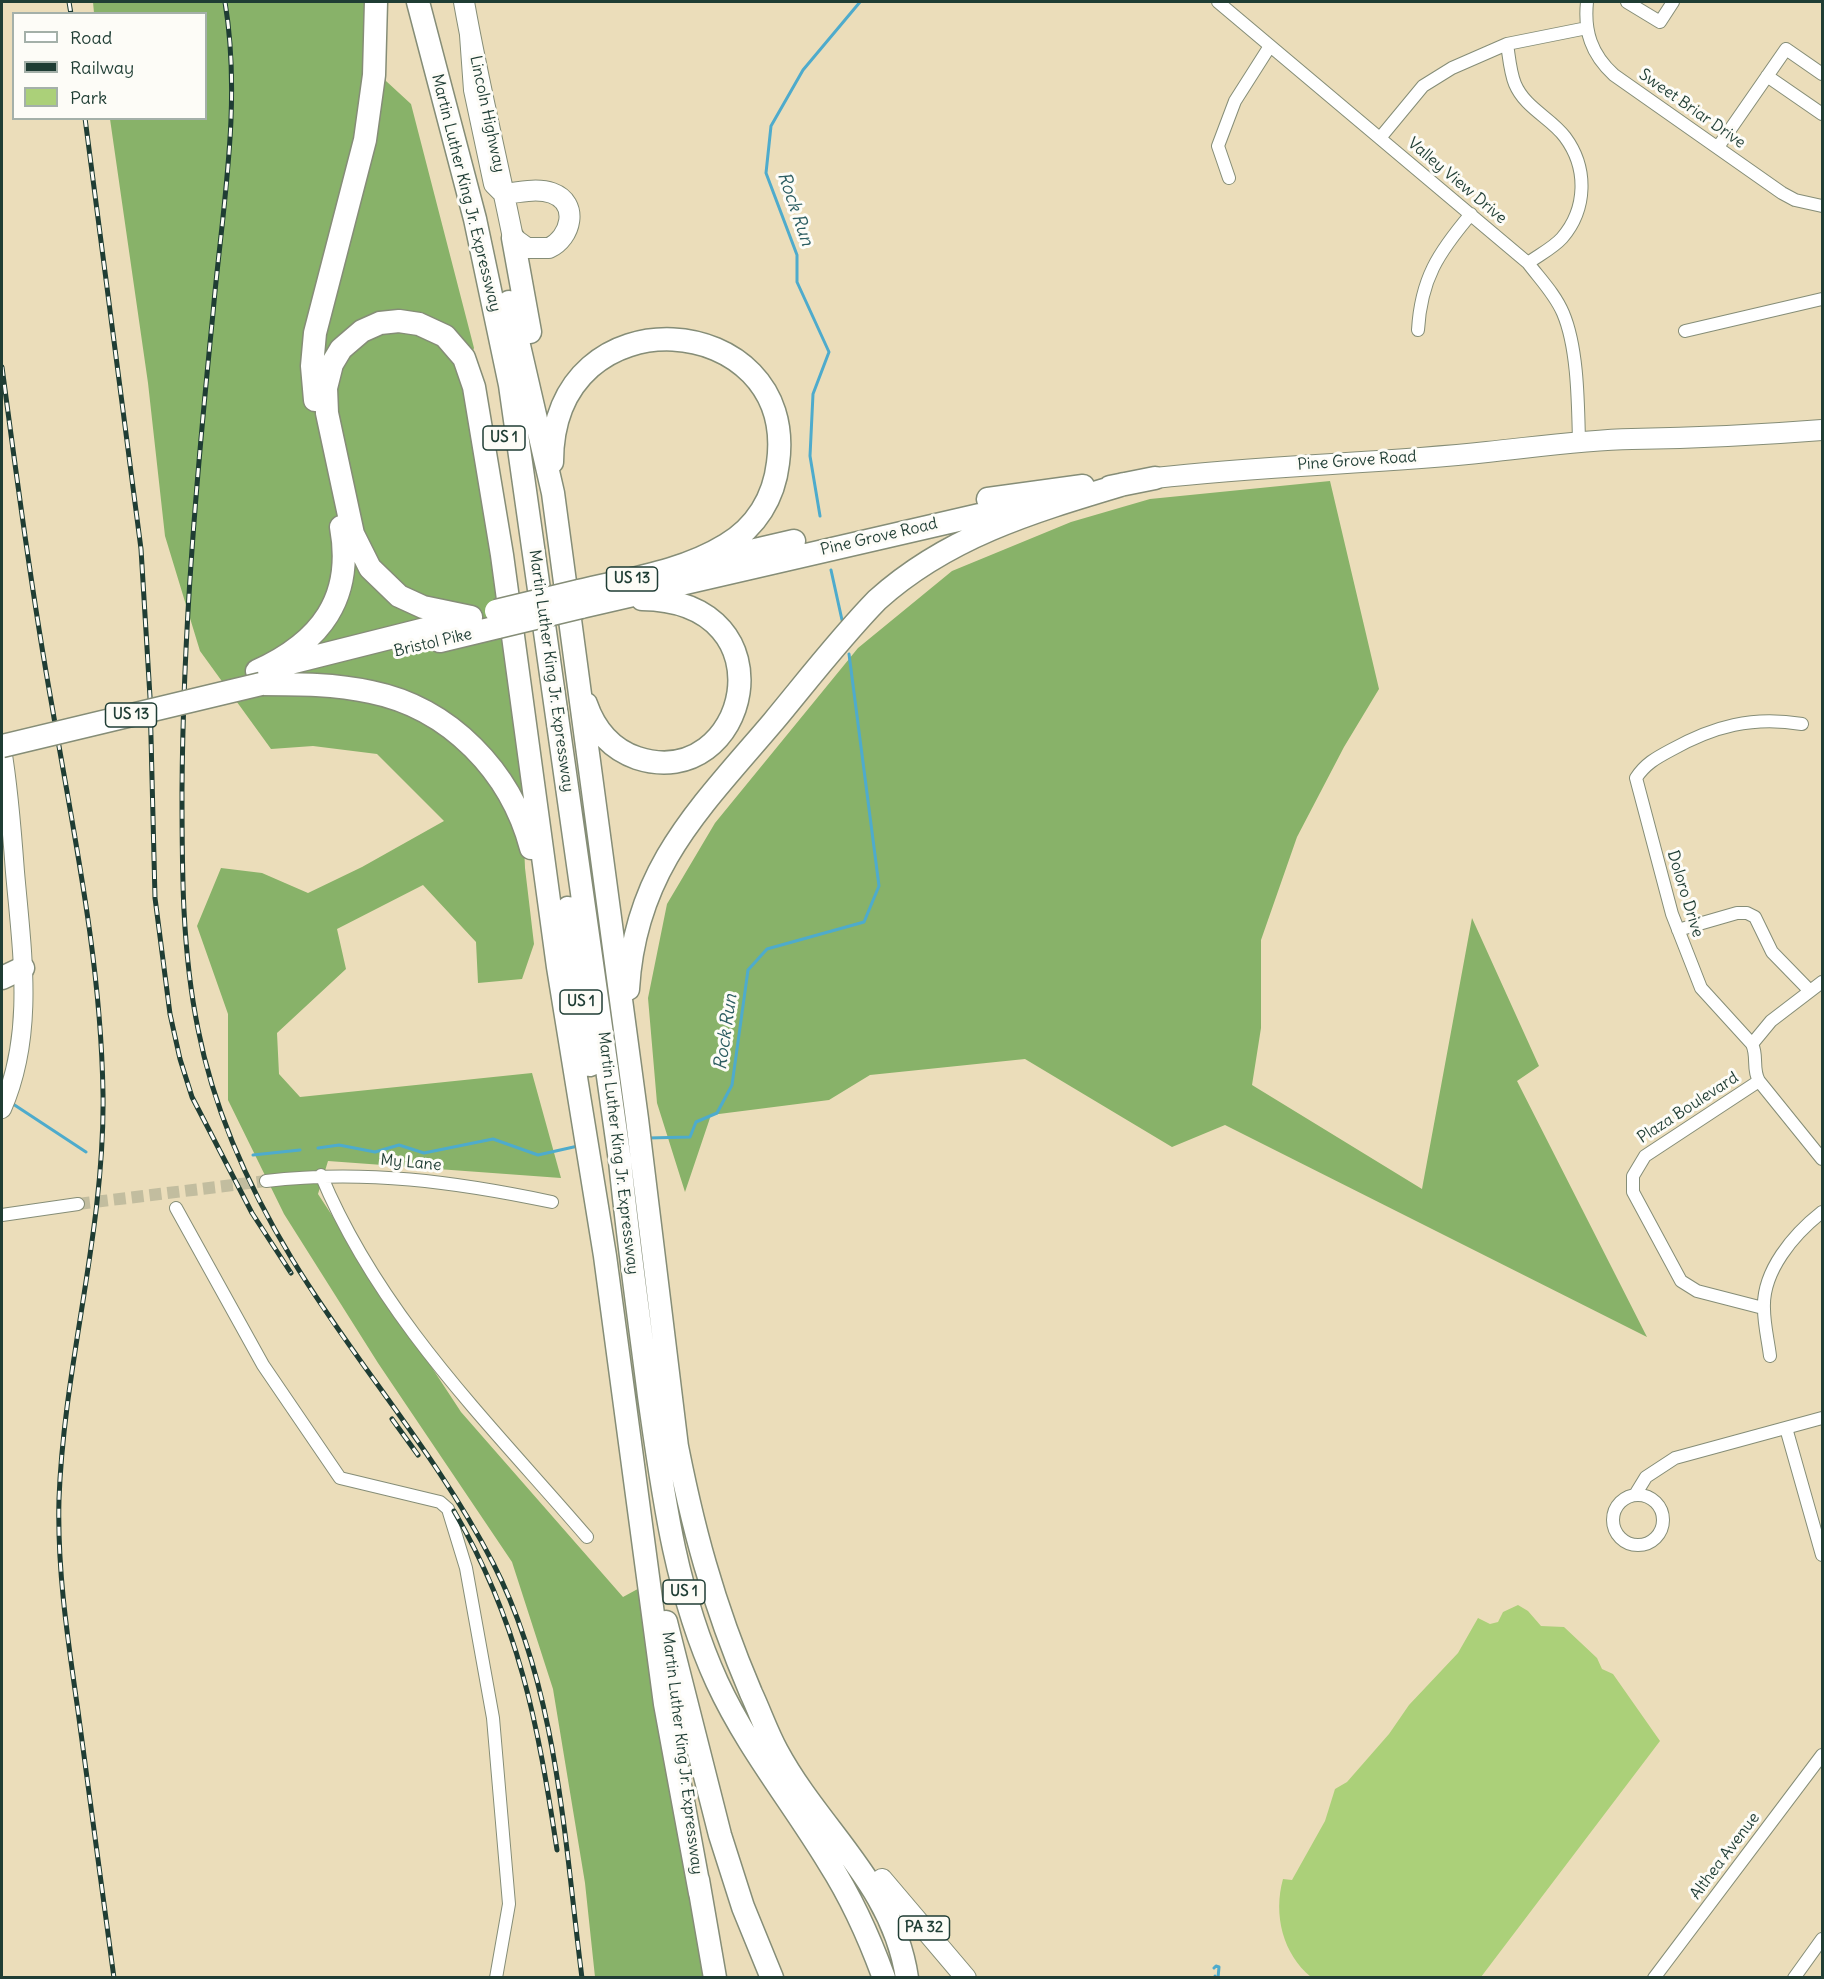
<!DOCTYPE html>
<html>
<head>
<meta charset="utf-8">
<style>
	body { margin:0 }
	#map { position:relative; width:1824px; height:1979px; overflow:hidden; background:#ebddba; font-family:Delius,sans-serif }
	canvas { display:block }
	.frame { position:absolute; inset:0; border:3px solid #1f3d34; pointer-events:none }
	.legend { position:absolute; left:12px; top:12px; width:195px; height:108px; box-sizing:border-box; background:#fdfcf7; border:2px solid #a4b0a9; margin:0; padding:8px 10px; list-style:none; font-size:18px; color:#1f3d34 }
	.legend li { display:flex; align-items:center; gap:12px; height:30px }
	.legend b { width:30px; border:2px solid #a4b0a9 }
</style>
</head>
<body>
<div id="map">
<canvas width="1824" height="1979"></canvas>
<div class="frame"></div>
<ul class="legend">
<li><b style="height:8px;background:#fff"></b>Road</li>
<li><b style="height:8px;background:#1f3d34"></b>Railway</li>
<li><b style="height:16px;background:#abd079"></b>Park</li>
</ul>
</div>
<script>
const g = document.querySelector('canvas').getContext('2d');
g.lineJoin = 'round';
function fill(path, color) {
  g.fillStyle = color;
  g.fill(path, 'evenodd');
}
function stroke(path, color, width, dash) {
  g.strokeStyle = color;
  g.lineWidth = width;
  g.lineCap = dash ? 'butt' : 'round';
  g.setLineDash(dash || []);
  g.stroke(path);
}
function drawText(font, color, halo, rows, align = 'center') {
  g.font = font + ' Delius,sans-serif';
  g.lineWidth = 6;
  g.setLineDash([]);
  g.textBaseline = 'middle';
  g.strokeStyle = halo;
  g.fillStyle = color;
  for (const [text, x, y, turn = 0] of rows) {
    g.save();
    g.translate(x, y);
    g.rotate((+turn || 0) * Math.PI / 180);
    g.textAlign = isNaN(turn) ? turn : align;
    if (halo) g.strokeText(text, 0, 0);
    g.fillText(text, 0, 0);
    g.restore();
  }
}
const green = new Path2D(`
	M1518 1605 1528 1611 1541 1626 1564 1627 1597 1658 1602 1669 1613 1674 1660 1741 1481 1977H1311C1283 1954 1273 1915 1283 1879L1292 1880 1325 1821 1335 1789 1347 1782 1389 1734 1409 1705 1458 1653 1478 1618 1490 1624 1498 1622 1503 1612Z`);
const forest = new Path2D(`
	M93 2H367L386 81 411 104 474 348 462 381 481 492 521 774 525 868 534 944 522 979 478 983 476 942 423 885 337 929 346 969 277 1033 279 1074 300 1097 532 1073 561 1178 328 1161 318 1194 461 1412 623 1597 645 1585 706 1977H595L585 1883 553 1689 512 1562 378 1363 284 1214 228 1100V1014L197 926 221 868 262 873 308 893 362 867 444 821 377 754 313 746 271 749 200 651 165 536 148 383 110 119 206 118V14L94 13Z
	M1330 481 1379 689 1344 747 1297 837 1261 940V1028L1252 1085 1422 1189 1472 918 1539 1066 1517 1081 1647 1337 1225 1125 1172 1147 1025 1059 870 1075 829 1100 711 1115 685 1192 657 1103 648 998 667 904 715 823 858 648 952 571 1071 522 1150 499Z`);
const stream = new Path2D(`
	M820 516 810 456 813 394 829 352 797 282V255L766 173 771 126 803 70 860 2
	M831 570 842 620
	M10 1102 86 1152
	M648 1138 690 1137 696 1122 717 1113 732 1085 748 970 767 949 864 922 879 886 849 654
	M318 1148 339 1145 375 1152 399 1145 424 1153 493 1139 538 1155 578 1146
	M253 1155 300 1150
	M1214 1968 1216 1966 1219 1967 1218 1978
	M1215 1976V1978`);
const streetTunnel = new Path2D(`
	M78 1204 266 1181`);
const street = new Path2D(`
	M1218 2 1528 263C1540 279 1555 294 1563 313 1578 348 1578 404 1579 442
	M1587 2C1584 31 1591 54 1614 75L1782 193 1795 200 1822 206
	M1627 2 1660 22 1673 2
	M1507 44C1509 56 1510 72 1515 84 1525 108 1551 118 1565 137 1588 168 1587 209 1562 238 1553 248 1539 255 1528 263
	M1767 76 1822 114
	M1380 138 1423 86 1452 68 1507 44 1587 28
	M1718 147 1786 49 1822 74
	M1229 178 1218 146 1235 101 1270 46
	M1418 330C1421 279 1438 253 1471 214
	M1685 331 1822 299
	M1802 724C1752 716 1714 726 1671 750 1656 758 1645 764 1636 778L1672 914 1701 988 1752 1044C1758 1056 1752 1069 1759 1081L1822 1159
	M1678 930 1737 913H1747L1755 917 1772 952 1810 991
	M1752 1044 1771 1021 1822 982
	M1759 1081 1645 1156 1633 1176V1192L1681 1281 1697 1291 1763 1308
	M321 1175C380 1317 489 1423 587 1537
	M266 1181C363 1169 457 1182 552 1202
	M176 1208 263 1365 340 1478 440 1502 448 1509 466 1568 493 1718 509 1904 496 1978
	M2 1215 78 1204
	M1770 1356C1768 1340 1764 1324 1764 1309 1762 1271 1794 1234 1822 1212
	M1786 1428 1822 1555
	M1613 1520a25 25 0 1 1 50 0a25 25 0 1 1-50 0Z
	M1635 1495 1646 1477 1675 1458 1822 1418
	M1654 1978 1822 1755
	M1794 1978 1822 1939`);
const secondary = new Path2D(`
	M2 749C9 790 12 831 15 872 22 952 35 1034 2 1109`);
const primary = new Path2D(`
	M464 2C478 81 497 159 513 238L527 248H549C571 238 580 203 552 193 538 188 519 192 504 194L494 184 474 90 470 35
	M1155 478C1265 465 1376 464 1487 452 1535 447 1583 440 1632 439 1696 438 1759 435 1822 430
	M882 1879 966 1978`);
const highway = new Path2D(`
	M418 2 475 219 510 385 620 1161C628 1240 639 1317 649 1396 663 1494 675 1590 717 1682 747 1747 792 1802 829 1863 852 1899 869 1937 884 1978
	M513 238 530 332
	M509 302 553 493 637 1119 677 1447
	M315 400 312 366 315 333 365 140 374 75 376 2
	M552 462C552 288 799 309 778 463 774 498 756 527 726 545 682 572 629 579 579 591
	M1110 487 1155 478
	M988 499 1083 486
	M712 560 794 541
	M581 607 1010 508
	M471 617 423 607 399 596 370 568 353 534 327 413 326 388 332 364 341 349 362 331 380 323 399 321 419 324 445 336 464 358 474 387 502 555 558 967 605 1256 665 1704 700 1893
	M440 641 498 627
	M282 665 465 619
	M257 671C321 642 354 598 341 527
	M261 684C298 684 335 684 371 692 450 708 511 772 531 848
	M586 704C595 730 611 749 637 758 748 794 795 601 642 599
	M568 908 590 1065
	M2 978 23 968
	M628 989C635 869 700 808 773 722 807 681 840 638 877 600 948 536 1034 511 1124 484
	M674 1431C692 1526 713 1604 751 1693 760 1712 767 1733 777 1751 820 1831 893 1884 907 1978
	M666 1622 720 1835 743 1907 772 1978
	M698 1880 715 1978`);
const rail = new Path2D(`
	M69 2 71 14
	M225 2C242 104 222 210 213 313 197 472 183 630 182 791 182 871 182 950 198 1029 214 1111 249 1188 292 1259 355 1363 437 1454 493 1563 558 1690 564 1838 582 1978
	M85 118 141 549 150 697 155 898 170 1014 180 1059 192 1097 252 1213 291 1273
	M2 367C17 480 32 594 52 706 74 835 101 962 103 1094 105 1231 64 1363 59 1499 57 1570 68 1641 78 1711 90 1800 102 1889 114 1978
	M392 1419 418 1455
	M454 1511C519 1622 538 1724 557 1850`);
const highwayBridge = new Path2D(`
	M496 611 579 591
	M498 627 581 607
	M2 746 261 684`);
const shields = [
	[504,438,42],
	[632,579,51],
	[131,715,51],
	[581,1002,42],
	[684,1592,42],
	[924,1928,51]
];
const shieldNames = [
	["US 1",504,438],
	["US 13",632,579],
	["US 13",131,715],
	["US 1",581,1002],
	["US 1",684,1592],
	["PA 32",924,1928]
];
const streetNames = [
	["Sweet Briar Drive",1692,109,35],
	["Lincoln Highway",487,114,78],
	["Valley View Drive",1457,181,40],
	["Martin Luther King Jr. Expressway",466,193,76],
	["Pine Grove Road",1357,461,-4],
	["Pine Grove Road",879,537,-13],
	["Bristol Pike",433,643,-13],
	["Martin Luther King Jr. Expressway",551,671,82],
	["Doloro Drive",1685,894,73],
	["Plaza Boulevard",1688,1108,-33],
	["Martin Luther King Jr. Expressway",618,1153,83],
	["My Lane",411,1163,5],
	["Martin Luther King Jr. Expressway",682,1753,83],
	["Althea Avenue",1725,1856,-53]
];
const waterNames = [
	["Rock Run",795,209,71],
	["Rock Run",726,1032,-82]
];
fill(green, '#abd079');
fill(forest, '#88b269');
stroke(stream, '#4eabcc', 3);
stroke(streetTunnel, '#c2bd9f', 12, [12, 6]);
stroke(street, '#858d77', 14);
stroke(secondary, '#858d77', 20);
stroke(primary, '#858d77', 22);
stroke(highway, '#858d77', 25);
stroke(street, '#fff', 12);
stroke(secondary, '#fff', 18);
stroke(primary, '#fff', 20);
stroke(highway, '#fff', 22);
stroke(rail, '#1f3d34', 5);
stroke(rail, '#fdfcf7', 3, [9]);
stroke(highwayBridge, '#858d77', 25, []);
stroke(highwayBridge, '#fff', 22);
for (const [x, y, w] of shields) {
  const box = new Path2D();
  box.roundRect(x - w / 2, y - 12, w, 24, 4.5);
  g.fillStyle = '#fdfcf7';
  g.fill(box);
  stroke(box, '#1f3d34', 1.5);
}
drawText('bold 15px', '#1f3d34', null, shieldNames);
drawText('16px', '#1f3d34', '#fdfcf7', streetNames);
drawText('italic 18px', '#2d5e62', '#fdfcf7', waterNames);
</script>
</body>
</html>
